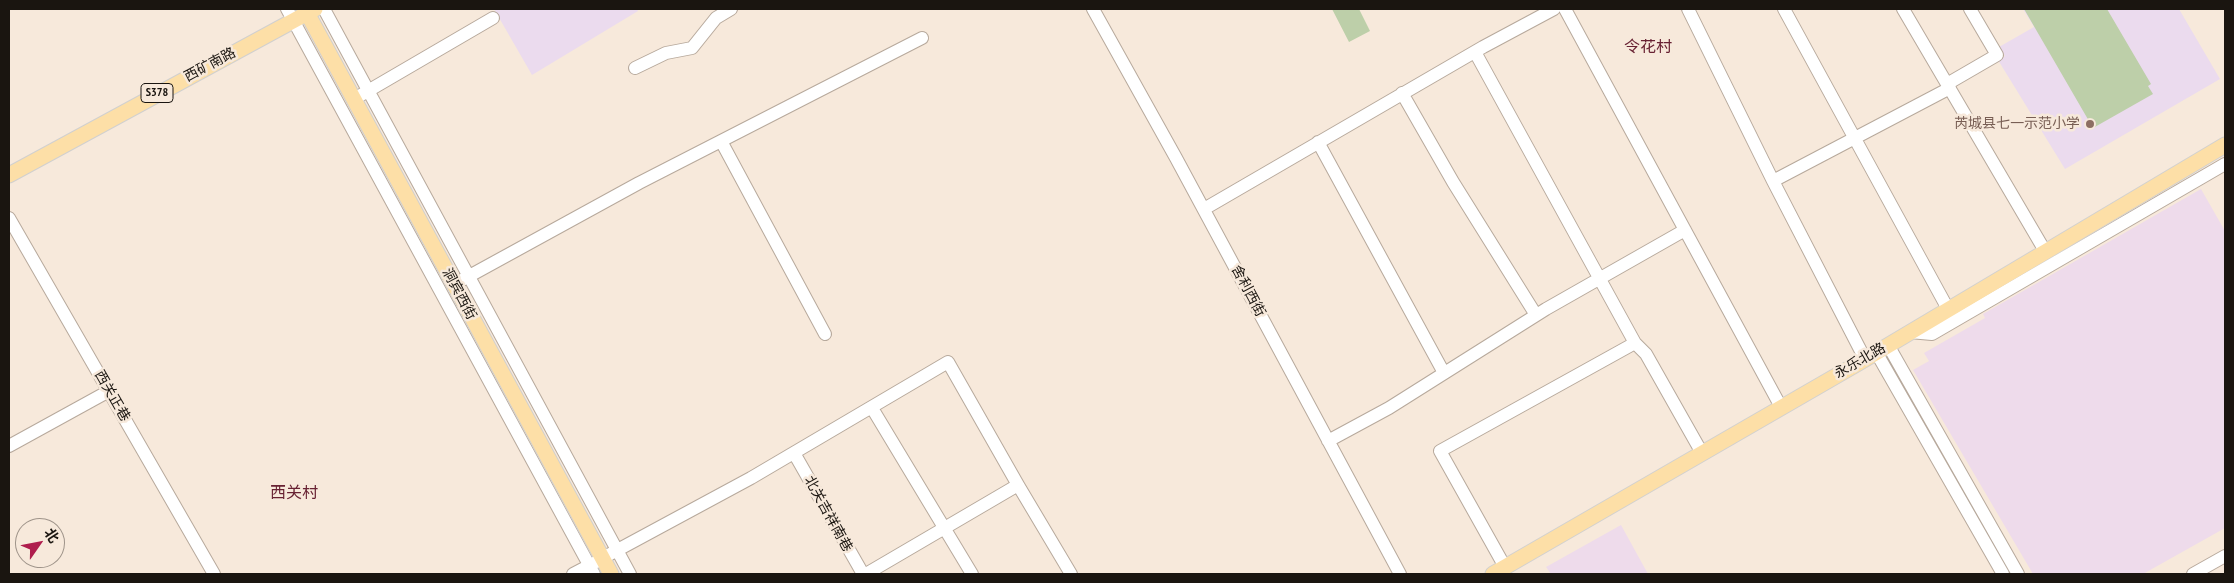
<!DOCTYPE html>
<html>
<head>
<meta charset="utf-8">
<style>
	body { margin:0 }
	#map { position:relative; width:2234px; height:583px; overflow:hidden; background:#f7e9db; font-family:"PT Sans Narrow","Noto Sans SC",sans-serif }
	canvas { display:block }
	.frame { position:absolute; inset:0; border:10px solid #1a1510; pointer-events:none }
	.north { position:absolute; left:15px; top:518px; width:50px; height:50px; box-sizing:border-box; background:#f7e9db; border:1px solid #9f948a; border-radius:50%; rotate:57deg; font-size:14px; font-weight:700; line-height:20px; text-align:center; color:#1a1510 }
	.north::after { content:''; display:block; margin:auto; width:18px; height:22px; background:#af1d4d; clip-path:polygon(50% 0,100% 100%,50% 72%,0 100%) }
</style>
</head>
<body>
<div id="map">
<canvas width="2234" height="583"></canvas>
<div class="frame"></div>
<div class="north">北</div>
</div>
<script>
const g = document.querySelector('canvas').getContext('2d');
g.lineJoin = 'round';
function fill(path, color) {
  g.fillStyle = color;
  g.fill(path, 'evenodd');
}
function stroke(path, color, width, dash) {
  g.strokeStyle = color;
  g.lineWidth = width;
  g.lineCap = dash ? 'butt' : 'round';
  g.setLineDash(dash || []);
  g.stroke(path);
}
function drawText(font, color, halo, rows, align = 'center') {
  g.font = font + ' "PT Sans Narrow","Noto Sans SC",sans-serif';
  g.lineWidth = 5;
  g.setLineDash([]);
  g.textBaseline = 'middle';
  g.strokeStyle = halo;
  g.fillStyle = color;
  for (const [text, x, y, turn = 0] of rows) {
    g.save();
    g.translate(x, y);
    g.rotate((+turn || 0) * Math.PI / 180);
    g.textAlign = isNaN(turn) ? turn : align;
    if (halo) g.strokeText(text, 0, 0);
    g.fillText(text, 0, 0);
    g.restore();
  }
}
const commercial = new Path2D(`
	M2201 189 2225 231V528L2143 574H2033L1913 370 1929 361 1924 353 1985 318 1983 314Z
	M1621 525 1648 574H1551L1546 567Z`);
const education = new Path2D(`
	M494 9H637L638 11 532 75Z
	M2023 9H2179L2220 79 2065 169 1998 60 2005 56 1999 47 2034 27Z`);
const green = new Path2D(`
	M1332 9H1359L1370 31 1349 42Z
	M2024 9H2107L2151 84 2148 86 2153 94 2093 128Z`);
const minor = new Path2D(`
	M287 9 594 574
	M324 9 630 574
	M1093 9 1176 158 1400 574
	M1565 9 1781 407
	M1688 9 1773 181 1865 359
	M1784 9 1948 309
	M1903 9 2045 251
	M1475 52 1635 343 1646 354 1702 453
	M635 68 666 53 692 48 716 18 731 9
	M1947 84 1997 55 1970 9
	M1402 93 1453 182 1536 315
	M361 95 493 18
	M721 141 825 334
	M1318 142 1444 373
	M1773 181 1950 88
	M1204 209 1483 47 1554 9
	M9 218 214 574
	M462 280 639 183 922 38
	M1910 332 1932 334 2225 164
	M1888 345 2018 574
	M1876 352 2003 574
	M872 408 972 574
	M1328 441 1389 408 1546 309 1685 230
	M9 446 109 391
	M794 453 863 574
	M599 560 751 478 948 362 1018 485 1071 574
	M1505 567 1440 451 1635 343
	M573 574 596 562
	M866 574 1018 485
	M2193 574 2225 556`);
const major = new Path2D(`
	M305 9 611 574
	M9 175 315 9
	M1493 574 1862 361 2225 145`);
const markers = [
	[2090,124,5,"#8d6e63"]
];
const shields = [
	[157,93,32]
];
const shieldNames = [
	["S378",157,93]
];
const streetNames = [
	["西矿南路",210,65,-28],
	["舍利西街",1248,291,62],
	["洞宾西街",459,294,62],
	["永乐北路",1860,361,-30],
	["西关正巷",112,396,60],
	["北关吉祥南巷",828,514,61]
];
const educationNames = [
	["芮城县七一示范小学",2080,124]
];
const quarterNames = [
	["令花村",1648,47],
	["西关村",294,493]
];
fill(commercial, '#eedbeb');
fill(education, '#ebdbee');
fill(green, '#bdcfa9');
stroke(minor, '#b7a99c', 14);
stroke(major, '#d1d0cf', 17);
stroke(minor, '#fff', 12);
stroke(major, '#fddfa7', 15);
for (const [x, y, r, color] of markers) {
  const dot = new Path2D();
  dot.arc(x, y, r, 0, 2 * Math.PI);
  g.fillStyle = color;
  g.fill(dot);
  stroke(dot, '#f7e9db', 2);
}
for (const [x, y, w] of shields) {
  const box = new Path2D();
  box.roundRect(x - w / 2, y - 9.5, w, 19, 4);
  g.fillStyle = '#f7e9db';
  g.fill(box);
  stroke(box, '#1a1510', 1);
}
drawText('bold 12px', '#1a1510', null, shieldNames);
drawText('14px', '#1a1510', '#f7e9db', streetNames);
drawText('14px', '#785e54', '#f7e9db', educationNames, 'right');
drawText('16px', '#682233', '#f7e9db', quarterNames);
</script>
</body>
</html>
